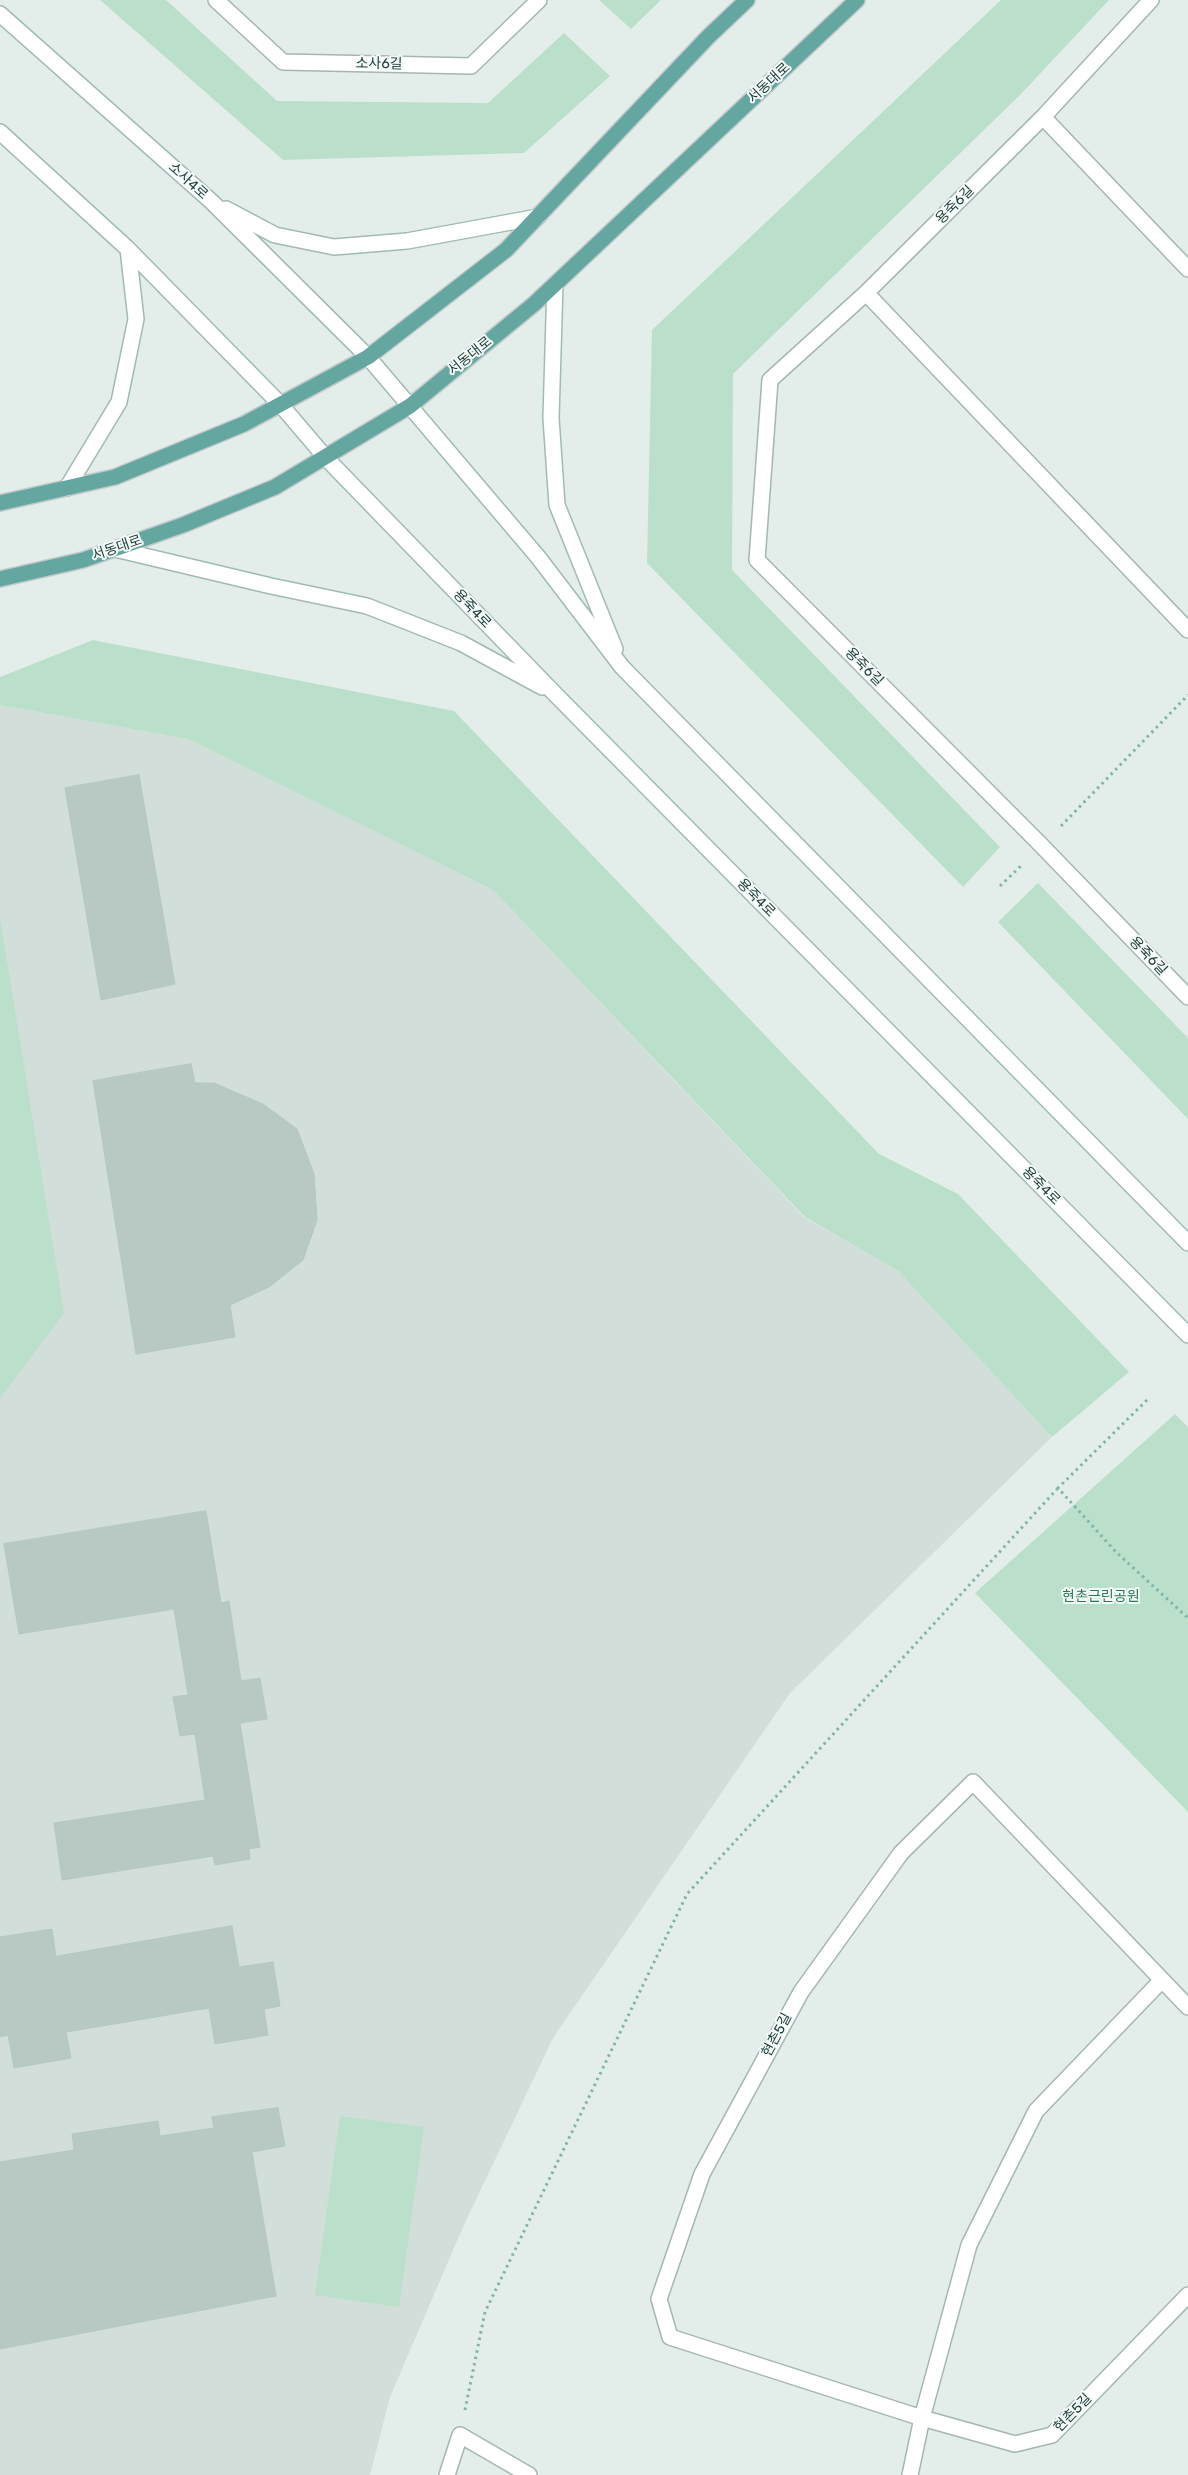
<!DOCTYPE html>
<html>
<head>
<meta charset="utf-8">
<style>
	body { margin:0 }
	canvas { display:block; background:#e3eeeb }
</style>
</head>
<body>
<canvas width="1188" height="2475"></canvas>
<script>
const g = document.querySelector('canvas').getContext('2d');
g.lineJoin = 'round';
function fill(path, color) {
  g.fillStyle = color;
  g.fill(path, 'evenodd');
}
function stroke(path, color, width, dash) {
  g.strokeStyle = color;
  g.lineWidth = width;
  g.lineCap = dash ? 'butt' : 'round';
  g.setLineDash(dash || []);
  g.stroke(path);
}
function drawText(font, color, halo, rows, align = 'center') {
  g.font = font + ' Rubik,"Noto Sans KR",sans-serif';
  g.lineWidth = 4;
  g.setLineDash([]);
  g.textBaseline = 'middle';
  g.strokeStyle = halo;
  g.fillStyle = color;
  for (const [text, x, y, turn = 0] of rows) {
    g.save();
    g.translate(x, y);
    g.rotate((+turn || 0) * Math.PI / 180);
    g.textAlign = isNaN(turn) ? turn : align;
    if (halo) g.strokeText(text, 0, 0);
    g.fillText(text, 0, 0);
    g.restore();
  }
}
const built = new Path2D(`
	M0 705 188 739 493 890 804 1217 898 1271 1052 1437 790 1693 553 2038 463 2227 390 2397 370 2475H0Z`);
const green = new Path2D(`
	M100 0H166L277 101 488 103 564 33 610 76 524 153 283 160Z
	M599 0H661L631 29Z
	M1001 0H1109L1021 94 733 374 732 570 1000 847 963 887 647 563 652 330Z
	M93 640 454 711 879 1154 958 1194 1129 1372 1052 1437 898 1271 805 1217 493 890 188 739 0 705V677Z
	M1038 883 1188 1038V1119L998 922Z
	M0 918 64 1313 0 1398Z
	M1175 1414 1188 1427V1812L975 1593Z
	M340 2116 424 2127 399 2307 315 2295Z`);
const building = new Path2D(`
	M139 775 175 984 101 1000 65 788Z
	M191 1064 195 1083H214L263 1104 297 1129 314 1174 317 1220 303 1260 269 1287 230 1305 235 1337 136 1354 93 1081Z
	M206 1511 221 1603 229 1601 241 1681 260 1678 267 1719 240 1723 260 1847 249 1849 250 1859 215 1865 213 1856 62 1880 54 1823 205 1800 195 1734 180 1736 173 1697 188 1695 174 1609 19 1634 4 1544Z
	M232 1926 239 1967 273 1962 280 2006 264 2009 268 2035 215 2044 209 2008 66 2032 71 2058 14 2068 8 2035 0 2037V1937L52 1929 56 1956Z
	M278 2108 285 2146 252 2152 276 2296 0 2349V2162L74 2150 72 2134 158 2121 160 2136 214 2128 212 2117Z`);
const path = new Path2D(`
	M1061 826 1188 695
	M1000 886 1023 864
	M1147 1400 1058 1488 1116 1552 1188 1618
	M465 2410 485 2312 687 1894 1058 1488`);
const minor = new Path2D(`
	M216 0 283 62 471 66 539 0
	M1151 0 1043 117 866 293 770 380 757 560 1042 846 1188 997
	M1043 117 1188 269
	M866 293 1188 630
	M1188 2007 973 1782 901 1853 801 1992 702 2174 659 2299 670 2337 922 2418 1015 2444 1052 2435 1188 2295
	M447 2475 460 2435 529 2475
	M910 2475 922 2418 969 2245 1036 2111 1161 1981`);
const secondary = new Path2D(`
	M0 14 212 202 368 357 538 557 622 667 1188 1243
	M0 132 128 249 280 404 326 458 555 694 1188 1335
	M226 209 275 235 334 247 407 241 538 217
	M555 284 551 418 557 505 615 649
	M67 488 119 402 136 319 128 249
	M115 549 271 586 367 606 461 643 542 687`);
const primary = new Path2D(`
	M0 503 115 477 244 424 368 357 506 250 708 37 747 0
	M0 579 83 560 183 525 275 487 410 406 534 304 857 0`);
const streetNames = [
	["소사6길",379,64,1],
	["서동대로",769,83,-43],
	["소사4로",188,181,42],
	["용죽6길",955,205,-45],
	["서동대로",470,356,-39],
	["서동대로",117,548,-19],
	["용죽4로",472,609,46],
	["용죽6길",864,667,45],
	["용죽4로",756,898,45],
	["용죽6길",1148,956,46],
	["용죽4로",1041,1186,45],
	["현촌5길",777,2035,-62],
	["현촌5길",1073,2413,-46]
];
const parkNames = [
	["현촌근린공원",1101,1597]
];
fill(built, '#d1deda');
fill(green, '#bae0cb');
fill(building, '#b8c9c4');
stroke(building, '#b5c8c3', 1);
stroke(minor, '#a5b6b3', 18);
stroke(secondary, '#a0bab5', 18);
stroke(primary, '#c1cac9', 18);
stroke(path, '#81b3ac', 3, [2.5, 4]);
stroke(minor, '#fff', 15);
stroke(secondary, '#fff', 15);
stroke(primary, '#64a6a0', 15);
drawText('14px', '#21403d', '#f4faf8', streetNames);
drawText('14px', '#287a55', '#f4faf8', parkNames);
</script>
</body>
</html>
